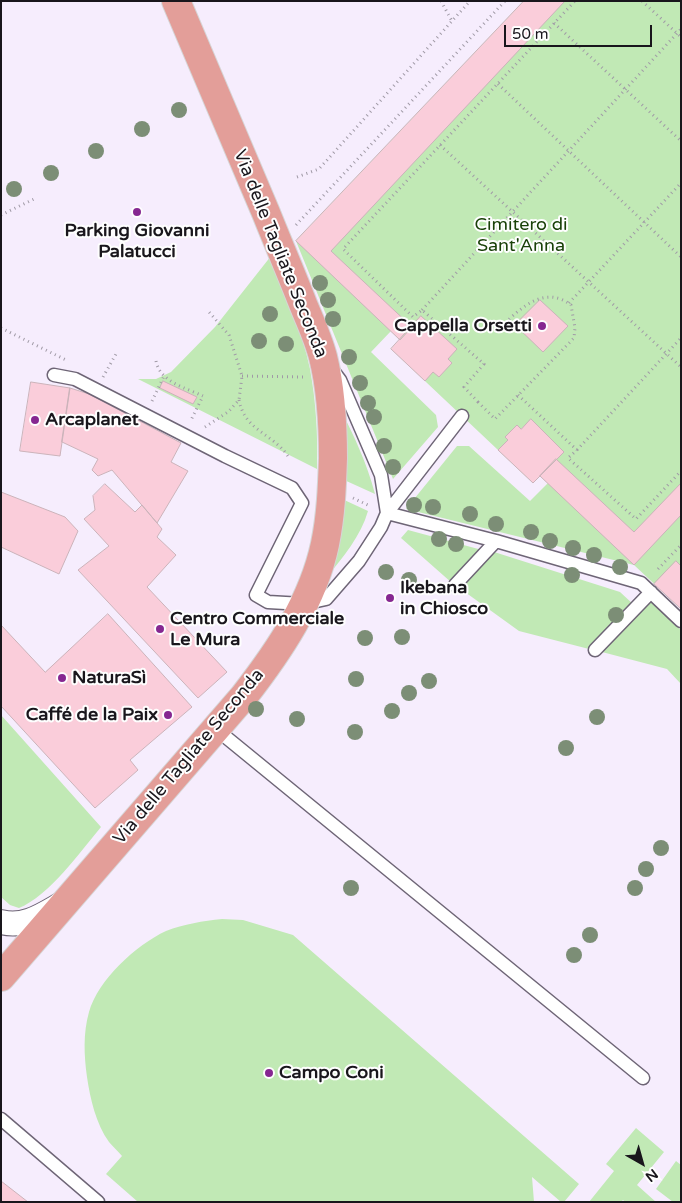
<!DOCTYPE html>
<html>
<head>
<meta charset="utf-8">
<style>
	body { margin:0 }
	#map { position:relative; width:682px; height:1203px; overflow:hidden; background:#f6edfd; font-family:"Varela Round",sans-serif }
	canvas { display:block }
	.frame { position:absolute; inset:0; border:2px solid #19161c; pointer-events:none }
	.north { position:absolute; left:617px; top:1138px; width:50px; height:50px; -webkit-text-stroke:4px #fefefe; paint-order:stroke; rotate:142deg; font-size:14px; font-weight:700; line-height:20px; text-align:center; color:#19161c }
	.north::after { content:''; display:block; margin:auto; width:18px; height:22px; background:#19161c; clip-path:polygon(50% 0,100% 100%,50% 72%,0 100%) }
	.scale { position:absolute; left:504px; top:25px; width:148px; height:22px; box-sizing:border-box; border:2px solid #19161c; border-top:0; padding-left:6px; font-size:15px; line-height:18px; white-space:nowrap; color:#19161c; -webkit-text-stroke:4px #fefefe; paint-order:stroke }
</style>
</head>
<body>
<div id="map">
<canvas width="682" height="1203"></canvas>
<div class="frame"></div>
<div class="north">N</div>
<div class="scale">50 m</div>
</div>
<script>
const g = document.querySelector('canvas').getContext('2d');
g.lineJoin = 'round';
function fill(path, color) {
  g.fillStyle = color;
  g.fill(path, 'evenodd');
}
function stroke(path, color, width, dash) {
  g.strokeStyle = color;
  g.lineWidth = width;
  g.lineCap = dash ? 'butt' : 'round';
  g.setLineDash(dash || []);
  g.stroke(path);
}
function drawText(font, color, halo, rows, align = 'center') {
  g.font = font + ' "Varela Round",sans-serif';
  g.lineWidth = 4;
  g.setLineDash([]);
  g.textBaseline = 'middle';
  g.strokeStyle = halo;
  g.fillStyle = color;
  for (const [text, x, y, turn = 0] of rows) {
    g.save();
    g.translate(x, y);
    g.rotate((+turn || 0) * Math.PI / 180);
    g.textAlign = isNaN(turn) ? turn : align;
    if (halo) g.strokeText(text, 0, 0);
    g.fillText(text, 0, 0);
    g.restore();
  }
}
const green = new Path2D(`
	M524 1H681V609L634 565 406 509 457 446H469L530 501 548 483 540 476 533 483 391 349 400 340 391 331 371 352 436 415 438 427 393 479 296 241Z
	M271 256C285 293 302 330 310 369 316 402 318 435 317 469L138 379H156L171 372 215 327Z
	M340 408C354 436 367 463 375 494L342 479Z
	M340 498 368 511C361 536 343 557 327 577Z
	M408 530 482 550 452 583 401 538Z
	M491 551 620 592 633 604 589 649 519 631 458 587Z
	M651 602 681 630V684L667 669 602 652Z
	M1 715 101 827C80 852 49 896 19 908L10 905 1 897Z
	M222 919 243 920 293 935 579 1184 564 1202H561L532 1177 534 1202H138L106 1174 122 1156C118 1151 113 1147 109 1142 96 1124 90 1098 87 1077 84 1055 83 1033 89 1012 98 980 136 945 166 931 184 924 203 921 222 919Z
	M636 1128 664 1152 637 1185 656 1202H625L623 1200 621 1202H589L614 1171 606 1164Z
	M676 1161 681 1165V1202H673L656 1189Z`);
const building = new Path2D(`
	M524 1H565L331 251 412 327 400 340 296 241Z
	M540 300 568 326 543 352 515 325Z
	M421 316 457 349 448 359 452 363 439 377 433 372 425 381 391 349Z
	M163 381 197 397 193 404 160 388Z
	M31 382 70 388 60 456 20 451Z
	M70 388 89 394 181 443 171 462 188 471 157 523 112 470 98 476 92 470 98 459 62 442Z
	M531 419 564 452 533 483 498 450 508 440 505 437 517 425 521 429Z
	M556 459 634 532 681 483V515L634 565 540 476Z
	M105 484 135 512 142 505 162 529 157 537 176 555 147 587 227 672 198 698 78 570 109 546 84 519 95 510 93 496Z
	M1 492 65 517 78 531 59 574 1 547Z
	M676 561 681 566V609L654 584Z
	M108 614 192 707 130 760 138 770 95 808 1 706V625L45 672Z
	M1 1181 28 1202H1Z`);
const path = new Path2D(`
	M441 1 453 23
	M642 1 681 37
	M554 23 681 141
	M498 84 681 257
	M440 145 681 367
	M297 177 319 169 470 1
	M1 215 34 199
	M296 225 505 1
	M569 303 681 183
	M422 310 681 29
	M1 328 66 360
	M156 361C160 382 186 388 203 396L191 420
	M242 376 304 377
	M103 377 116 354
	M518 395 577 450 568 458 636 519 681 471
	M239 400C245 431 272 433 288 456
	M152 401 164 376
	M478 402 464 387 484 364 422 310 413 317 343 249 575 1
	M478 402 495 419 574 338 575 328 571 305C546 286 524 305 505 323
	M205 427 228 412 239 400 242 376 229 335 209 312
	M577 450 681 338
	M353 498 370 506
	M658 569 681 545`);
const service = new Path2D(`
	M334 372 340 380 381 475 387 513
	M54 375 75 379 225 456 292 488 302 503 256 595 268 602 303 604 326 599 359 561 381 527 387 513 462 416
	M387 513 496 541 641 583 681 621
	M455 585 496 541
	M595 650 651 592
	M216 729 643 1078
	M1 1119 98 1202`);
const minor = new Path2D(`
	M1 922C23 928 41 916 60 905`);
const primary = new Path2D(`
	M1 977 244 696C279 651 313 601 325 544 331 515 332 487 333 458 333 425 331 389 323 357 318 338 310 321 303 304 291 273 278 243 266 213 236 142 206 72 176 1`);
const trees = [
	[179,110],
	[142,129],
	[96,151],
	[51,173],
	[14,189],
	[320,283],
	[328,300],
	[270,314],
	[333,319],
	[259,341],
	[286,344],
	[349,357],
	[360,383],
	[368,403],
	[374,417],
	[384,446],
	[393,467],
	[414,505],
	[433,507],
	[470,514],
	[496,524],
	[531,532],
	[439,539],
	[550,541],
	[456,544],
	[573,548],
	[594,555],
	[620,567],
	[386,572],
	[572,575],
	[409,580],
	[616,615],
	[402,637],
	[365,638],
	[356,679],
	[429,681],
	[409,693],
	[256,709],
	[392,711],
	[597,717],
	[297,719],
	[355,732],
	[566,748],
	[661,848],
	[646,869],
	[351,888],
	[635,888],
	[590,935],
	[574,955]
];
const markers = [
	[137,212,5,"#862791"],
	[542,326,5,"#862791"],
	[35,420,5,"#862791"],
	[390,598,5,"#862791"],
	[160,629,5,"#862791"],
	[62,678,5,"#862791"],
	[168,715,5,"#862791"],
	[269,1073,5,"#862791"]
];
const parkNames = [
	["Cimitero di",521,225],
	["Sant'Anna",521,246]
];
const poiNames = [
	["Parking Giovanni",137,231,"center"],
	["Palatucci",137,252,"center"],
	["Cappella Orsetti",532,326,"right"],
	["Arcaplanet",45,420],
	["Ikebana",400,588],
	["in Chiosco",400,609],
	["Centro Commerciale",170,619],
	["Le Mura",170,640],
	["NaturaSì",72,678],
	["Caffé de la Paix",158,715,"right"],
	["Campo Coni",279,1073]
];
const streetNames = [
	["Via delle Tagliate Seconda",280,254,68],
	["Via delle Tagliate Seconda",189,757,-50]
];
fill(green, '#c1e9b5');
fill(building, '#facdda');
stroke(building, '#cbb3ba', 1);
stroke(service, '#6e6576', 15);
stroke(minor, '#6e6576', 26);
stroke(primary, '#d6d5d6', 30);
stroke(path, '#a09aa6', 3, [1, 4]);
stroke(service, '#fff', 12);
stroke(minor, '#fff', 24);
stroke(primary, '#e39e99', 28);
g.fillStyle = '#7c8e76';
for (const [x, y] of trees) {
  g.beginPath();
  g.arc(x, y, 8, 0, 2 * Math.PI);
  g.fill();
}
for (const [x, y, r, color] of markers) {
  const dot = new Path2D();
  dot.arc(x, y, r, 0, 2 * Math.PI);
  g.fillStyle = color;
  g.fill(dot);
  stroke(dot, '#fefefe', 2);
}
drawText('18px', '#194108', '#fefefe', parkNames);
drawText('bold 18px', '#19161c', '#fefefe', poiNames, 'left');
drawText('18px', '#19161c', '#fefefe', streetNames);
</script>
</body>
</html>
